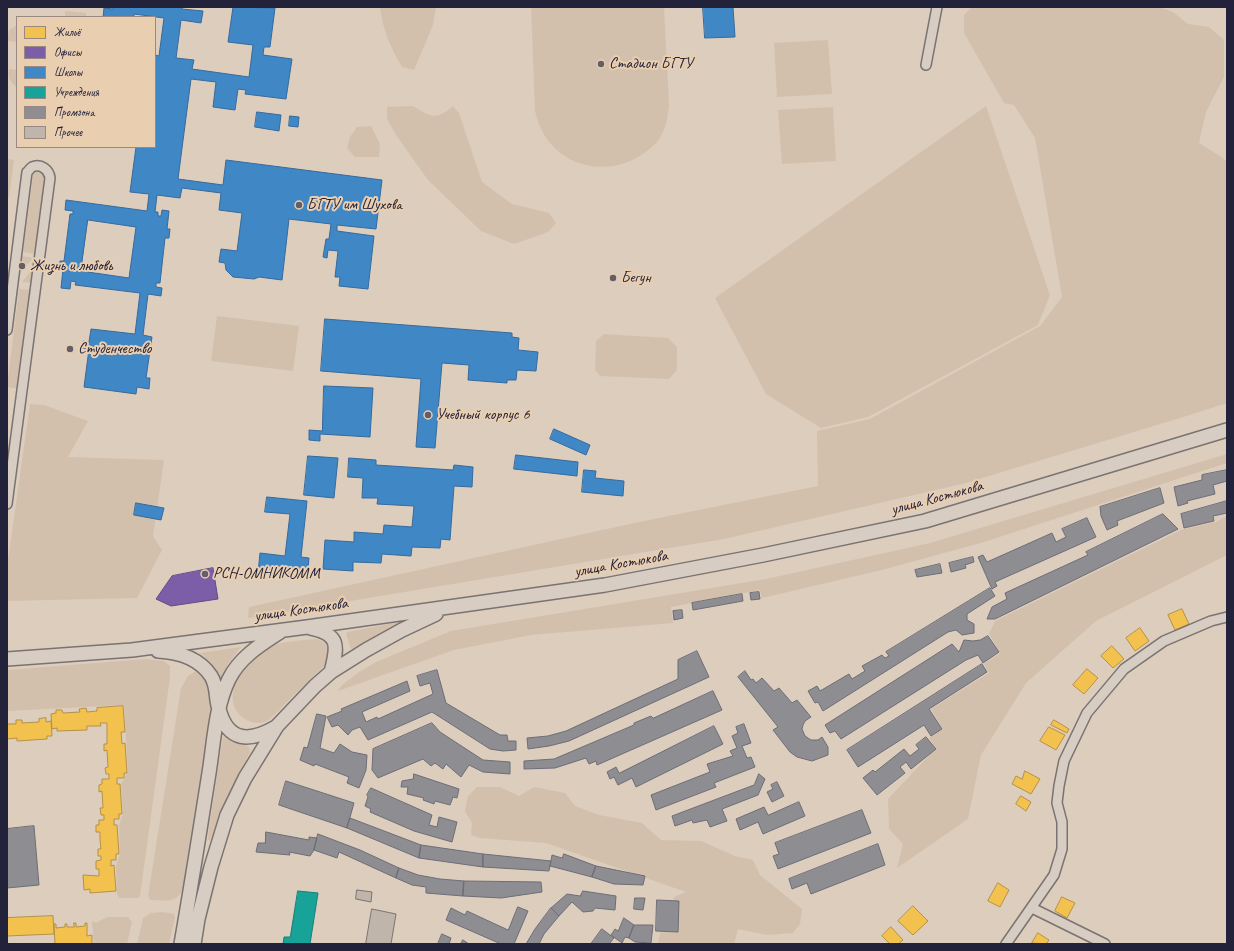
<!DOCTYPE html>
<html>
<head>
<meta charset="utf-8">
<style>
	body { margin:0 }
	#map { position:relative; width:1234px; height:951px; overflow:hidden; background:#dccdbd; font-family:Caveat,sans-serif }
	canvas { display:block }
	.frame { position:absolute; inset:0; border:8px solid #22223b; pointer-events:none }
	.legend { position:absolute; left:16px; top:16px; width:140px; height:132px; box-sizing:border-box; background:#e9ceb0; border:1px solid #998981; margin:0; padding:5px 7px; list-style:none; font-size:12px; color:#22223b }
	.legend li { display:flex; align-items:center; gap:8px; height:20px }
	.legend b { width:20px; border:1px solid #998981 }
</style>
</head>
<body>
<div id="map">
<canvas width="1234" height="951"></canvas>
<div class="frame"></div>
<ul class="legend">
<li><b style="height:11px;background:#f2c14e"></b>Жильё</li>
<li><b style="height:11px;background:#7b5ea7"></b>Офисы</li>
<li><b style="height:11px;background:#3f88c5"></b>Школы</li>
<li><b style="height:11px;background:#17a398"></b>Учреждения</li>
<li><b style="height:11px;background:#8d8d92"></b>Промзона</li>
<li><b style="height:11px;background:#c0b5ab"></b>Прочее</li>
</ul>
</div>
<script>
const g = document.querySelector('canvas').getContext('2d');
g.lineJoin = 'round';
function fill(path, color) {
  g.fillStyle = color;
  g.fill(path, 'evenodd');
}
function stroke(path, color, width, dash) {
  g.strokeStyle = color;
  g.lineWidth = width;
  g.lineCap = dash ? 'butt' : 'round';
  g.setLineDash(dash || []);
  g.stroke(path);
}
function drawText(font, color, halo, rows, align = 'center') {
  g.font = font + ' Caveat,sans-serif';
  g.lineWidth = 4;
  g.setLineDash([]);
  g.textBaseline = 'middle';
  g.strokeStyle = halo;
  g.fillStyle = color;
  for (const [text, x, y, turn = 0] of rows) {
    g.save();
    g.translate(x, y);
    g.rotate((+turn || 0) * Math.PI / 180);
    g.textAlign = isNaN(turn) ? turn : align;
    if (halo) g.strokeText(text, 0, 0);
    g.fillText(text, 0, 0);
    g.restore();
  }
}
const green = new Path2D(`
	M380 7H436L433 25 414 70 402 67C390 46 383 31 380 7Z
	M531 7H664L669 104C668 118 665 134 655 144 614 185 547 169 535 111Z
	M972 7H1158L1173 12 1188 24 1209 27 1224 40V77L1206 112 1199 143 1220 156 1227 162V403L1190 415 966 483 724 539 248 618 249 607 639 522 818 486 817 431 870 419 1040 326 1062 297 1035 138 1014 105 1004 103 964 33V15Z
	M65 11 86 13V17H65Z
	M17 25V42L7 41 9 30Z
	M828 40 832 94 777 97 774 43Z
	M9 69 17 70V88C11 82 7 78 9 69Z
	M413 106C431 117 436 121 453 106L459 113 482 182 512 204 549 213 556 223 548 232 514 244 481 231 428 180 396 135 387 119V107Z
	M986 106 1050 295 1038 325 868 417 821 428 766 394 715 298Z
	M833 107 836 161 782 164 778 110Z
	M371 126 380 144 379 157H355L347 148 350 137 357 127Z
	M7 159 14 160 9 197 7 199Z
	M36 171H41L47 176 37 254 23 252 33 175Z
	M22 256 33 258 19 274Z
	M36 265 33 283 22 282Z
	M19 289 33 290 20 389 7 387Z
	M217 316 299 326 293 371 211 361Z
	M604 334 668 338 677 347V370L669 379 600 376 595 370 596 341Z
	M30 404 44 405 88 421 68 457 164 460 153 536 162 550 137 598 7 601V567Z
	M1227 454V463L984 542 882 570 762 598 760 590 671 607 673 623 531 635 454 650 338 691 342 685 359 672 376 662 451 631 766 579 930 543Z
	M1227 516V555L1096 621 1026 683 981 755 968 819 897 868 903 844 889 829 888 799 936 748 929 738 943 729 931 709 989 673 984 664 1000 653 989 634 995 621 1181 530 1216 522Z
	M404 621 352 649 350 647 346 634 348 632Z
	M316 639C326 641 328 647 330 657L325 665C311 678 297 692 283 706 278 711 271 719 265 722 259 724 252 723 247 720 217 704 241 663 262 650 279 641 297 641 316 639Z
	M241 647 228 664 220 680 211 663 200 653Z
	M146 659 164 661 170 666V677L140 896 138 898H119L117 894 116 865 120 854 119 825 123 814 121 784 128 772 124 705 7 711V670Z
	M196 671C210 681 212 697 212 714L183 890C175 904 164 900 150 900L148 896 181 688 188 676Z
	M227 736 249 747 250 752 227 799 210 841 208 840V835L223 737Z
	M477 787H500L519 796 534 787 565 793 575 806 599 815 642 823 661 840 701 841 735 856 753 860 760 875 802 909 800 924 793 933 767 935 738 929 734 944H646L658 943 660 933 672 931 674 897 686 892 546 843 480 838 471 835 472 823 465 811 468 796Z
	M163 912 174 914 175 917 169 944H137L143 918 151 913Z
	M107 917H128L132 922 127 944H94L92 921 96 923Z`);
const homes = new Path2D(`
	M1182 609 1189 624 1175 630 1168 615Z
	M1140 628 1149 641 1135 651 1126 638Z
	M1112 646 1124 659 1113 668 1101 656Z
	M1087 669 1098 678 1084 694 1073 685Z
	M123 706 125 732H121L122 744 125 743 127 773H124V778H117V784H120L122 814H119V819H114V825H117L119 854H116V860H111V866L114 865 116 891 90 893V889L84 890 83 875 99 876V869H96V861L101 860V856H98V849H101L100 840V832H96V825H99V820H104V815H101L100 808H103L102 791 99 792V785L102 784V779H109V774H106L105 768 108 767 107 750 104 751V744H107V723H100L101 726H87V730L57 731V728L52 729 51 714 56 713V710H62L63 713 80 712 79 709 86 708 87 712 97 711V708Z
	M46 718V722L51 721 52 736H47V739L17 741V738L7 739V724H16V720H22V723L39 722V719Z
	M1054 720 1069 729 1067 733 1051 725Z
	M1049 727 1065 735 1056 750 1040 741Z
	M1025 771 1040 779 1031 794 1012 784 1016 776 1022 779Z
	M1021 796 1031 802 1026 811 1016 804Z
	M998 883 1009 890 1000 907 988 901Z
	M1062 897 1075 903 1067 918 1055 911Z
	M913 906 928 921 913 935 898 921Z
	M53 916 54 934 7 936V918Z
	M74 923H76V927L85 926V923H87V936L92 935V944H55L54 924H56V928L65 927V924H67V927H74Z
	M891 927 903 940 898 944H890L882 936Z
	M1038 933 1049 940 1046 944 1032 943Z`);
const offices = new Path2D(`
	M213 568 218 599 171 606 156 599 172 576Z`);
const schools = new Path2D(`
	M113 7H182V9L203 11 201 23 181 20 176 58 194 60 192 69 249 77 253 45 228 42 233 7 275 8 270 47H264L263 55 292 59 286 99 245 94 246 90 238 89 235 110 213 107 216 82 191 79 178 179 223 185 226 160 382 180 376 229 337 225V231L374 236 368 289 339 286 340 277H335L338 251 328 250 327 258 323 257 326 239H329L331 224 289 219 282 280 259 277 254 279 233 277 226 270 225 263 219 262 221 249 237 251 242 213 219 210 221 193 182 188 180 198 157 195 155 212H158V216H161L162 210 169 211 167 229H170L169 238H165L160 283H156V287L162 288 161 296 148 294 143 335 152 337 146 378H150L149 389 137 387 136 394 84 387 89 349 82 348 83 341 89 342 91 329 135 334 140 293 75 285 76 282 71 281 70 289 61 288 63 269H59L60 261H64L70 214H73V211L65 210 66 200 147 211 149 194 130 192 136 147H155V55L159 56 164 18 134 14V17H103L104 8 113 9ZM88 220 136 227 129 278 81 271Z
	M703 7H733L735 37 705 38Z
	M257 112 281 115 279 131 255 127Z
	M290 116 299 117 298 127 289 126Z
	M325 319 512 333V337L519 338 518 350 538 352 536 371 517 370 516 380H507V383L468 380 469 365 442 363 435 448 416 447 421 379 321 371Z
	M324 386 373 388 370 437 320 434V441L309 440V430L322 431Z
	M554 429 590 445 586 455 550 439Z
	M516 455 578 462 577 476 514 469Z
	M308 456 338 458 334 498 304 495Z
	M349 458 376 460V465L453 470 454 465 473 467 472 487 454 486 450 540 441 539 440 548 412 547 411 556 382 554 381 563 353 562V571L323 569 325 540 354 542V532L383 534 384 525 412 527 414 506 377 504 378 498H362L363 478 348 477Z
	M584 470 596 471 595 478 624 481 623 496 582 492Z
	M267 497 307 501 301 557 309 558 307 579 258 573 260 553 285 556 290 514 265 512Z
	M136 503 164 508 161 520 134 515Z`);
const public = new Path2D(`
	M298 891 318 893 310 944H283L284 937H290Z`);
const industry = new Path2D(`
	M1227 470V481L1213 485 1215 494 1187 501 1188 503 1178 506 1174 487 1202 480V475Z
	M1160 488 1164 503 1117 521 1118 525 1107 530 1101 516 1100 507Z
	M1227 501V513L1213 516 1214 521 1184 528 1181 514Z
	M1163 514 1178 529 995 619H987L992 607 1007 599 1005 593 1088 555 1086 552Z
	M1087 518 1096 537 995 582 997 586 992 589 978 557 983 555 987 562 1052 533 1056 542 1066 537 1062 529Z
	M973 557 974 562 965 565 966 568 951 572 949 563Z
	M940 564 942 573 917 577 915 570Z
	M990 588 995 596 967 614V620L974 624V633L962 635 956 630 948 632 823 711 818 702 815 703 808 691 817 686 820 691 849 674 852 679 865 671 862 666 882 655 885 658 889 656 886 652Z
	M759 592 760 599 751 600 750 593Z
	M742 594 743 601 693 610 692 603Z
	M682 610 683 618 674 620 673 611Z
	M988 636 999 652 983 663 978 655 966 660 841 739 835 731 830 733 825 725 952 644 959 652 964 640 973 641 980 640Z
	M697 651 709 677 569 741 549 746 528 749 527 738 548 736 566 731 678 679V660Z
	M982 664 987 672 929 709 942 729 931 736 924 725 858 767 847 750Z
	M437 670 446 703 500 735H507L508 741H516V750L503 751 490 749 432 712 368 740 360 727 352 730 348 735 338 725 332 727 327 717 342 711 341 709 407 681 410 691 362 712 366 722 377 717 378 719 433 694 430 683 420 686 417 676Z
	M745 671 751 680 753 679 756 683 762 678 774 691 779 688 792 703 797 700 811 717 805 721 803 725 802 729 805 736 811 740H818L822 737 828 747V755L812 761 797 757 790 752 773 730 778 727 738 677Z
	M713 691 722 710 597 765 596 761 589 764 586 758 555 768 524 769V761L554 759 634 725V723L651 716 653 718Z
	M317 714 326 716 320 748 334 753 340 744 352 752 367 755 366 770 359 788 347 783 349 777 315 764 314 766 300 760 304 747 307 748Z
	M432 723 440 732 483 760 510 762V774L483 772 469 765 461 777 446 764 443 769 435 763 431 766 423 759 378 778 372 770 373 749Z
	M744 724 751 743 742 746 747 758 751 757 755 767 714 783 716 787 656 810 651 795 710 772 707 764 733 756 730 751 737 748 732 736 738 733 736 727Z
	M714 726 723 744 636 787 632 778 618 785 614 777 610 779 607 772 616 767 619 773Z
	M926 737 936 749 911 769 906 762 900 767 905 773 877 795 863 778 873 770 875 772 904 749 910 756 919 749 916 745Z
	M414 774 459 789 457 798 453 797 450 805 435 801 434 804 423 800 424 798 407 794 408 787H401L402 781 413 779Z
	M759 774 765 779 758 795 722 809 727 821 710 827 707 820 693 823 692 820 675 826 672 816 754 785Z
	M286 781 354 803 347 828 279 805Z
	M777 782 784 796 772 802 767 792 773 789 771 785Z
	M371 788 432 815 429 825 437 827 439 817 457 822 452 842 414 831 370 812 371 809 365 806 368 797 367 795Z
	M799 802 805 816 763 834 758 822 740 830 736 819 764 807 768 815Z
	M862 810 871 833 778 869 773 856 779 854 775 843Z
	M350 818 421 845 419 858 347 828Z
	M34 826 39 885 7 888V829Z
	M266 832 309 840V837L317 838 314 850 310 856 289 852 290 855 256 852 258 843H265Z
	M318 834 360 850 399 868 396 878 339 852 337 858 314 850Z
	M878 844 885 865 811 894 807 883 792 889 789 879Z
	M421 845 483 854V867L419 858Z
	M483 854 551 861 549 871 483 867Z
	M564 854 596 866 592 877 550 866 552 855 562 858Z
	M596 866 645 876 643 885 614 884 592 877Z
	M399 868 418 875 440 879 464 881 463 896 426 893V887L412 885 396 878Z
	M464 881 541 882 542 892 501 898 463 896Z
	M583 891 616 896 615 910 595 908 593 911 583 912 572 902 559 916 551 908 567 894 580 896Z
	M635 898H645L643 910 634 909Z
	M657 900 679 901 678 932 656 931Z
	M518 907 528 911 514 944H501L446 920 451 908 465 915 467 911 508 930Z
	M551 908 559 916 544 934 539 944H526L535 929Z
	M624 918 634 925 629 938 625 937 622 943 611 935 615 929 618 931Z
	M634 925H653L651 943 635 942 629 938Z
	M602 929 614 938 609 944H591Z
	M442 934 451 938 449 944H438Z
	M463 940 469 944H461Z`);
const building = new Path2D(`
	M357 890 372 892 371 902 356 899Z
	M372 909 396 914 391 944H366Z`);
const street = new Path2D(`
	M926 65 937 7
	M7 330 27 172C29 171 30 168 32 167 41 163 49 170 50 178L7 504
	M1032 908 1105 944
	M1006 944 1054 875 1062 849V822L1057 803 1059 786 1064 761 1087 713 1124 669 1164 641 1211 621 1227 617`);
const secondary = new Path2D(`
	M310 628C340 634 338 646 331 672
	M158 651C179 652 199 658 211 676 218 687 215 698 219 709 228 743 250 742 276 727
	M7 659 132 650 307 627 605 585 763 555 925 521 1227 430
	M181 944C191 887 200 830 209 773 214 742 215 708 229 679 240 657 260 645 280 632
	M194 944 198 919 211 867 227 815 245 778 277 726 315 686 331 672 366 650 402 630 436 614`);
const markers = [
	[601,64,4,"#635e68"],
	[299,205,4,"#635e68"],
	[22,266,4,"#635e68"],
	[613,278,4,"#635e68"],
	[70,349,4,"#635e68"],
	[428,415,4,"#635e68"],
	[205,574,4,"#635e68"]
];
const poiNames = [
	["Стадион БГТУ",609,64],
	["БГТУ им Шухова",307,205],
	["Жизнь и любовь",30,266],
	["Бегун",621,278],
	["Студенчество",78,349],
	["Учебный корпус 6",436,415],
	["РСН-ОМНИКОММ",213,574]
];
const streetNames = [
	["улица Костюкова",937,498,-15],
	["улица Костюкова",621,564,-10],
	["улица Костюкова",301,610,-8]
];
fill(green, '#d3c0ac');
fill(homes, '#f2c14e');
stroke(homes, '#b49148', 1);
fill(offices, '#7b5ea7');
stroke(offices, '#604c87', 1);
fill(schools, '#3f88c5');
stroke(schools, '#36699c', 1);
fill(public, '#17a398');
stroke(public, '#1a7c7c', 1);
fill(industry, '#8d8d92');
stroke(industry, '#6d6d78', 1);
fill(building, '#c0b5ab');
stroke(building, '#7a7371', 1);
stroke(street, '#7a7371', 12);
stroke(secondary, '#7a7371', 16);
stroke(street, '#d7cdc2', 9);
stroke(secondary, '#d7cdc2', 13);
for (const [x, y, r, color] of markers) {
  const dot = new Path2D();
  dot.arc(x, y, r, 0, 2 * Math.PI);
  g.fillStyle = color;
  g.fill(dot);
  stroke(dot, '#e9ceb0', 1.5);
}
drawText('16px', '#22223b', '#e9ceb0', poiNames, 'left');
drawText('16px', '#22223b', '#e9ceb0', streetNames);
</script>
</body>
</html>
